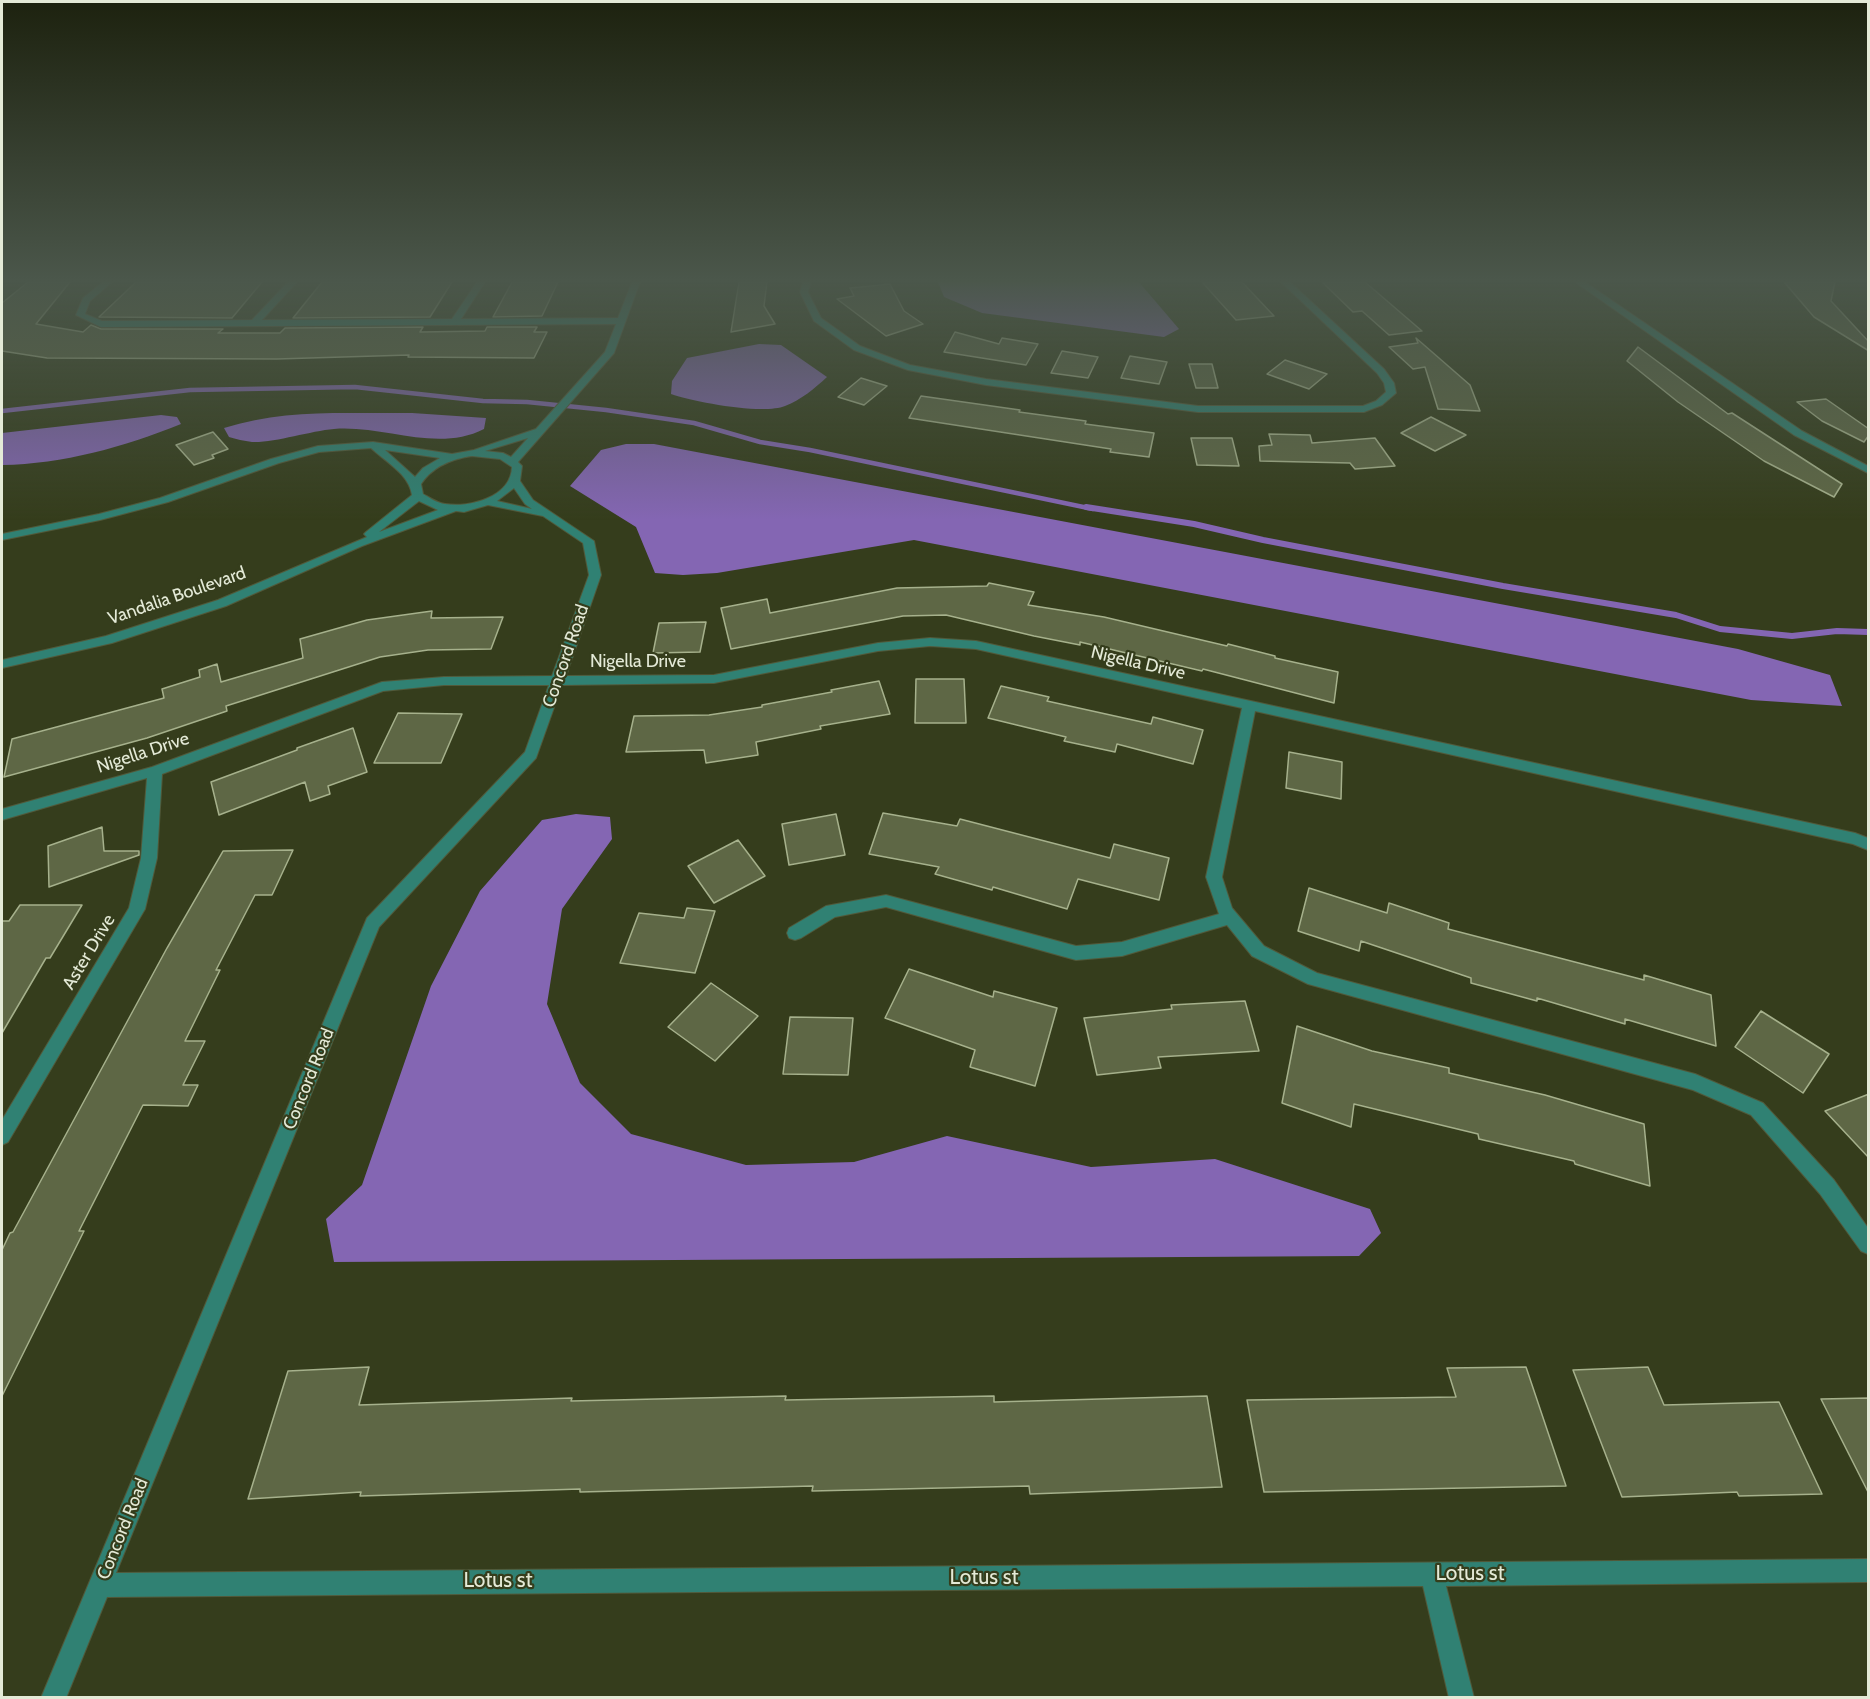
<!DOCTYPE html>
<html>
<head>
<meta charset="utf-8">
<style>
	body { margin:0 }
	#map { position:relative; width:1870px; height:1699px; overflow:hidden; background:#353d1c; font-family:Cabin,sans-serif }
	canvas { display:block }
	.frame { position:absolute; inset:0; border:3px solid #e4ead7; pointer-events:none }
</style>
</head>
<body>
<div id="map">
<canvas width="1870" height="1699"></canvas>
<div class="frame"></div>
</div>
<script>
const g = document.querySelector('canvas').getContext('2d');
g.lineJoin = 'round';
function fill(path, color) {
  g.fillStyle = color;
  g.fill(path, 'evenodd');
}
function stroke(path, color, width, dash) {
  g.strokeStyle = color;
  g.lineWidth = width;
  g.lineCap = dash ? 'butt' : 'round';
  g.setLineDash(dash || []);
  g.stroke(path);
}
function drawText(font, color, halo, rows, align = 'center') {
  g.font = font + ' Cabin,sans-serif';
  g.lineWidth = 4.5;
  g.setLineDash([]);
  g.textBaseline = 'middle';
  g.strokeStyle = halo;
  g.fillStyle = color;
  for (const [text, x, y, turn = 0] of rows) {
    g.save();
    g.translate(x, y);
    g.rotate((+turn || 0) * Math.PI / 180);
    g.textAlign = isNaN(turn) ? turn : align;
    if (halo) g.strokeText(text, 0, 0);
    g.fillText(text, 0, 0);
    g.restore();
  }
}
const water = new Path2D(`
	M938 282H1139L1179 329 1164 337 982 313 944 297Z
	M759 344 781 345 827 377C815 388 801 400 785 406 762 415 695 402 671 394L672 381 687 358Z
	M412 413 486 418 484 429C437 453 384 425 334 429 310 431 274 443 252 442 244 441 236 439 229 437L224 428C285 408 349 414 412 413Z
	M161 415 177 417 181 424C124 447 63 464 2 465V433Z
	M626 444H654L1738 649 1830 675 1842 706 1751 700 914 540 717 573 683 575 655 573 636 527 570 486 601 450Z
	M576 814 610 817 612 839 562 909 547 1004 580 1083 631 1134 746 1165 854 1162 947 1136 1091 1167 1215 1159 1370 1209 1381 1233 1359 1256 334 1262 326 1219 362 1185 431 986 480 891 542 820Z`);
const streamFar1 = new Path2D(`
	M2 411 190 390 355 387 483 401 527 402 606 410 694 423 760 442 810 450 1093 509`);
const stream = new Path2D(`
	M1086 507 1194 524 1263 540 1503 586 1676 615 1720 629 1792 636 1837 631 1868 632`);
const building = new Path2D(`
	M28 282H70L36 324 83 332 91 325 101 329H223L218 333H280L285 328 423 327 420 332 485 331 487 327H537L534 332H547L534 358 408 357 409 355 277 359 47 358 2 351V303Z
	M136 282H262L232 318 99 317Z
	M322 282H452L430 317 293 318Z
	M512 282H558L542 316 493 317Z
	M739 282H767L764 306 775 324 731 332Z
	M1202 282H1242L1274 316 1236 320Z
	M1322 282H1365L1422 331 1389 335 1362 311 1353 312Z
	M1784 282H1835L1831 301 1869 342V351L1814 317Z
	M890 284 904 311 923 324 886 336 837 299 854 296 850 288Z
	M955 332 999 344 1002 338 1038 344 1026 365 944 352Z
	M1416 338 1470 385 1480 411 1438 409 1425 367 1413 369 1389 347 1418 343Z
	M1638 347 1728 414 1732 413 1842 484 1834 497 1764 461 1678 402 1627 361Z
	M1062 351 1098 357 1088 378 1051 373Z
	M1130 356 1167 362 1159 384 1121 378Z
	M1285 360 1327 374 1309 389 1267 374Z
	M1189 364H1212L1218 388H1196Z
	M861 378 887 386 864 405 838 397Z
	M921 396 1020 410 1019 412 1086 421 1085 424 1154 433 1149 457 1110 452 1111 449 909 418Z
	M1826 399 1869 429V435L1864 442 1822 421 1797 402Z
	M1431 417 1466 435 1435 451 1401 433Z
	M213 432 228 449 212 455 214 458 194 465 176 445Z
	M1269 434 1310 435 1312 443 1375 438 1395 466 1355 469 1350 463 1260 461 1259 446 1272 445Z
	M1191 438H1232L1239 466 1197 465Z
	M989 583 1034 592 1028 605 1104 617 1227 646 1228 644 1275 656V658L1338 672 1334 703 1203 669 1202 671 1080 642V645L1034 636 946 615 903 616 731 649 721 608 767 599 770 613 897 588 987 586Z
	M432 611 431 618 503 617 491 649 428 650 380 657 226 706 227 711 147 738 4 777 12 739 164 698 162 689 200 677 199 670 217 664 221 682 303 658 300 639 367 620Z
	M706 622 700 652 653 653 659 623Z
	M916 679H964L966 723H915Z
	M879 681 890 714 820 726 821 729 756 742 758 755 706 763 704 750 626 752 634 716 709 715 762 707V705L832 692 831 690Z
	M1001 686 1049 697 1047 701 1151 724 1153 717 1203 730 1193 764 1117 744 1115 752 1064 741 1066 737 988 718Z
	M398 713 462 714 441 763H374Z
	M353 728 367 772 328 786 330 794 310 801 305 782 219 815 211 782 297 750V748Z
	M1289 752 1342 762 1341 799 1286 788Z
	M883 813 957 826 960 819 1110 858 1114 844 1169 858 1159 900 1078 879 1067 909 993 887 992 890 935 874 939 867 869 854Z
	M836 814 845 855 789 865 782 824Z
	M102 827 104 851H139V855L49 887 48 846Z
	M738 840 765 876 714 903 688 866Z
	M293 850 272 895H255L216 970H220L185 1041H205L183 1085H198L188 1106 143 1105 79 1231H84L2 1396V1250L10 1233 13 1232 167 948 223 851Z
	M1309 888 1387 913 1389 903 1449 923 1448 929 1644 980V975L1711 995 1716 1046 1625 1019V1024L1537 998V1001L1471 983V978L1361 941 1359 951 1298 931Z
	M20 905H82L50 958H46L2 1033V921H9Z
	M687 908 715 911 695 973 620 963 639 913 684 918Z
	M909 969 993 997 994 991 1057 1008 1035 1086 970 1067 975 1050 885 1018Z
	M711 983 758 1016 715 1061 668 1027Z
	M1245 1001 1259 1051 1158 1057 1161 1068 1097 1075 1084 1018 1172 1009 1171 1005Z
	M1761 1011 1829 1054 1803 1093 1735 1047Z
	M790 1017 853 1018 848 1075 783 1074Z
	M1297 1026 1372 1051 1449 1068V1073L1545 1095 1644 1124 1650 1186 1575 1164 1574 1161 1479 1139 1478 1134 1354 1104 1351 1127 1282 1103Z
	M1869 1094V1158L1825 1111Z
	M369 1367 359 1405 572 1398 571 1401 786 1396 785 1400 994 1396V1402L1207 1396 1222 1487 1030 1494 1029 1486 812 1491 813 1486 580 1492V1489L360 1496 361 1492 248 1499 288 1371Z
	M1526 1367 1566 1486 1264 1492 1247 1400 1456 1397 1447 1368Z
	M1648 1367 1664 1405 1779 1402 1822 1494 1739 1496 1737 1492 1622 1497 1573 1370Z
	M1869 1398V1494L1821 1399Z`);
const minor = new Path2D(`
	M103 282H112L90 301 85 314 102 321 252 320 288 282H297L262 320 452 319 477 282H485L461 319 618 318 632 282H640L614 353 518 462 522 466 520 481 533 500 594 541 601 575 566 676 714 675 878 643 930 638 976 641 1855 833 1868 838V850L1853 844 1255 711 1222 877 1232 908 1264 946 1317 973 1695 1074 1763 1103 1834 1180 1868 1228V1254L1861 1251 1820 1194 1751 1115 1693 1090 1308 984 1252 956 1227 925 1122 956 1076 960 886 907 835 917 801 938 795 940 789 938 787 933 789 928 826 906 886 895 1076 946 1122 942 1219 914 1206 877 1242 708 976 649 930 646 878 651 714 683 562 685 536 758 379 927 116 1573 1868 1559V1582L1446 1586 1474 1698H1449L1423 1586 107 1597 66 1698H41L367 918 525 752 549 685H444L383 691 162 774 157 858 145 909 8 1142 2 1145V1120L129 908 141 858 147 778 2 820V809L152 767 382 682 444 677 552 676 589 575 583 543 543 516 488 505 464 512 456 511 362 546 226 606 112 643 2 668V660L106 636 218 600 367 537 364 534 366 532 412 495C409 474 386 462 371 448L319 452 279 463 168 502 100 520 2 540V534L99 514 160 498 271 459 318 446 373 442 452 454 474 450 536 429 605 352 616 324 101 327 76 315 83 298ZM528 438 511 457 503 453 485 451ZM385 450 440 458 423 468 415 477ZM472 456 500 459 512 467C511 497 470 508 445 504 437 503 430 498 423 494L421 484C433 466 452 459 472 456ZM514 488 525 504 532 509 497 501ZM419 501 438 510 379 532Z
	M803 282H811L808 292 821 318 860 346 910 365 986 379 1198 406H1363L1376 401 1386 392 1384 383 1377 373 1281 282H1290L1384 369 1394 383 1396 393 1382 405 1364 412H1198L986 385 908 370 854 350 814 321 800 292Z
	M1575 282H1585L1802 431 1868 466V473L1794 435Z`);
const streetNames = [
	["Vandalia Boulevard",177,596,-19],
	["Concord Road",566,656,-71],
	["Nigella Drive",638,662],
	["Nigella Drive",1138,663,13],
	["Nigella Drive",143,753,-18],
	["Aster Drive",89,952,-59],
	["Concord Road",309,1079,-68],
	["Concord Road",123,1529,-68]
];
const nearStreetnames = [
	["Lotus st",1470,1574],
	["Lotus st",984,1578],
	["Lotus st",498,1581]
];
fill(water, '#8466b3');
stroke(streamFar1, '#8466b3', 4.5);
stroke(stream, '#8466b3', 6);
fill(building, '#5e6745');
stroke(building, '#a6b18c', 1.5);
stroke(minor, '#51593a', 2);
fill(minor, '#308173');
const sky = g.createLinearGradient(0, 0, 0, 520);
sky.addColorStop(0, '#1d220f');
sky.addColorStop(0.54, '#4b574b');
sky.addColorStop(1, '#4b574b00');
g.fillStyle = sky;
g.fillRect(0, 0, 1870, 520);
drawText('18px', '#e4ead7', '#353d1c', streetNames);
drawText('21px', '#e4ead7', '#353d1c', nearStreetnames);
</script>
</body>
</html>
